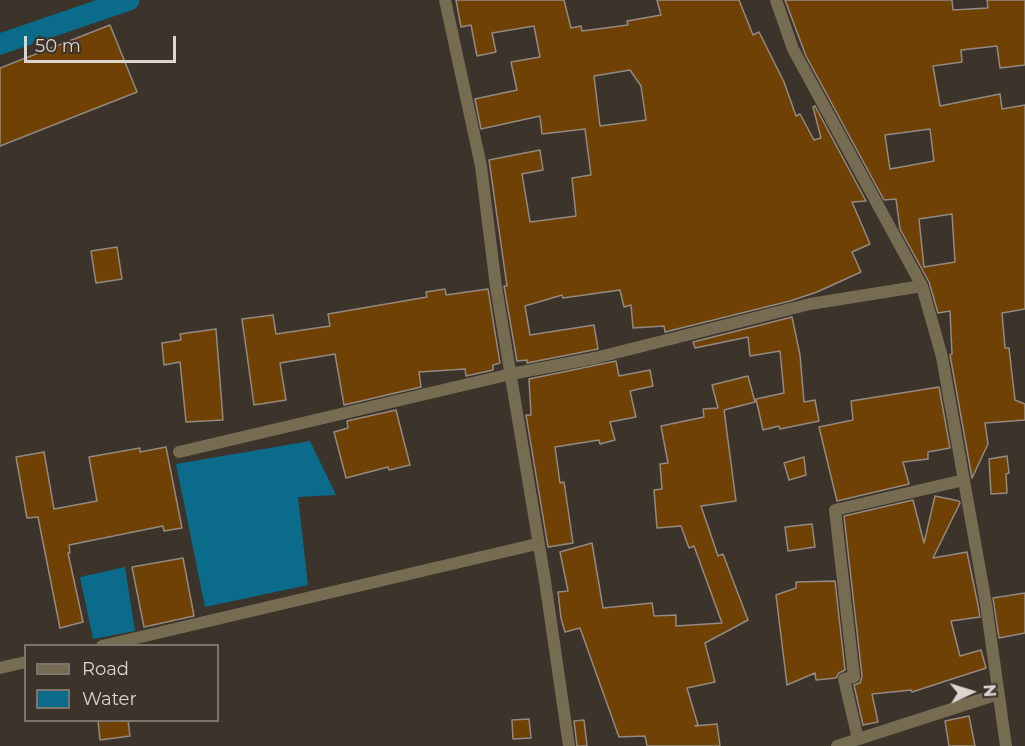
<!DOCTYPE html>
<html>
<head>
<meta charset="utf-8">
<style>
	body { margin:0 }
	#map { position:relative; width:1025px; height:746px; overflow:hidden; background:#3c332b; font-family:Montserrat,sans-serif }
	canvas { display:block }
	.legend { position:absolute; left:24px; top:644px; width:195px; height:78px; box-sizing:border-box; background:#3c332b; border:2px solid #7c746d; margin:0; padding:8px 10px; list-style:none; font-size:18px; color:#dbd5d0 }
	.legend li { display:flex; align-items:center; gap:12px; height:30px }
	.legend b { width:30px; border:2px solid #7c746d }
	.north { position:absolute; left:941px; top:662px; width:60px; height:60px; -webkit-text-stroke:4px #3c332b; paint-order:stroke; rotate:86deg; font-size:16px; font-weight:700; line-height:24px; text-align:center; color:#dbd5d0 }
	.north::after { content:''; display:block; margin:auto; width:21px; height:27px; background:#dbd5d0; clip-path:polygon(50% 0,100% 100%,50% 72%,0 100%) }
	.scale { position:absolute; left:24px; top:36px; width:152px; height:27px; box-sizing:border-box; border:3px solid #dbd5d0; border-top:0; padding-left:8px; font-size:18px; line-height:21px; white-space:nowrap; color:#dbd5d0; -webkit-text-stroke:4px #3c332b; paint-order:stroke }
</style>
</head>
<body>
<div id="map">
<canvas width="1025" height="746"></canvas>
<ul class="legend">
<li><b style="height:8px;background:#766c51"></b>Road</li>
<li><b style="height:16px;background:#0a6c8a"></b>Water</li>
</ul>
<div class="north">N</div>
<div class="scale">50 m</div>
</div>
<script>
const g = document.querySelector('canvas').getContext('2d');
g.lineJoin = 'round';
function fill(path, color) {
  g.fillStyle = color;
  g.fill(path, 'evenodd');
}
function stroke(path, color, width, dash) {
  g.strokeStyle = color;
  g.lineWidth = width;
  g.lineCap = dash ? 'butt' : 'round';
  g.setLineDash(dash || []);
  g.stroke(path);
}
const water = new Path2D(`
	M310 441 336 495 298 497 308 585 205 607 176 464Z
	M125 567 135 631 93 639 80 577Z`);
const canal = new Path2D(`
	M0 44 129 0`);
const building = new Path2D(`
	M456 0H564L571 28 581 26 582 31 628 25 627 21 661 15 657 0H739L753 35 759 32 784 82 796 116 800 114 814 140 821 138 813 107 815 106 866 201 852 202 870 244 852 252 861 272 817 292 790 301 665 332 664 326 633 328 631 305 624 307 620 290 563 298 562 295 525 306 530 335 594 325 598 349 527 363V360L517 361 504 286H507L489 160 540 150 543 170 522 174 530 222 576 216 572 178 591 175 585 129 542 134 540 116 481 129 475 99 517 90 511 62 540 57 534 26 492 33 496 52 477 56 471 25 461 27ZM630 70 641 86 646 120 600 126 594 76Z
	M785 0H952L953 10 988 8 987 0H1025V65L1000 68 997 46 961 50 962 62 933 66 940 106 1000 94 1002 109 1025 105V309L1002 313 1005 348H1009L1015 400 1025 404V420L985 423 988 444 972 478 950 355 952 354 950 311 938 313 929 282 900 229 896 199 884 200 806 56ZM930 129 934 161 890 169 885 135ZM952 214 955 262 924 267 919 219Z
	M110 25 137 92 0 146V68Z
	M117 247 122 279 96 283 91 251Z
	M445 289 446 295 488 289 500 363 493 365V370L466 376 465 369 419 372 421 387 344 405 335 354 280 363 286 400 254 405 242 319 273 315 276 334 330 326 328 314 427 297 426 292Z
	M792 317 800 355 804 402 815 400 819 421 780 429 779 426 763 430 756 399 784 393 780 351 750 356 748 337 695 348 693 342Z
	M216 329 223 420 186 422 180 362 164 365 162 343 181 340 180 334Z
	M616 361 619 376 650 370 653 386 630 391 636 417 610 422 615 440 600 444 599 440 555 447 560 483 564 482 573 543 548 547 526 415H531L529 379Z
	M748 376 755 402 724 410 736 501 701 506 718 556 723 554 748 620 705 643 715 682 687 688 698 725 695 726 717 724 720 746H647L645 736 619 737 580 628 565 632 561 618 558 592 568 591 560 552 592 543 603 608 652 603 654 616 676 615V626L722 623 694 546 689 548 681 526 657 528 654 490 662 489 660 464 668 463 661 426 704 417 703 409 718 408 712 385Z
	M939 387 950 448 928 452V459L903 462 909 484 837 501 819 427 853 420 851 401Z
	M396 410 410 465 389 470 388 467 346 478 334 432 348 428 347 421Z
	M166 447 182 528 164 531 163 526 69 545 70 553H68L83 622 60 628 38 517 27 518 16 457 44 452 54 509 97 501 89 457 140 448V452Z
	M1007 456 1009 473 1006 474 1007 493 991 494 989 459Z
	M804 457 806 475 789 480 784 463Z
	M935 496 959 501 960 503 933 558 967 552 978 605 980 617 951 621 960 656 981 650 986 668 912 692 911 690 872 694 878 722 863 725 854 685 860 683 862 676 844 516 913 500 924 543Z
	M812 524 815 547 788 551 785 527Z
	M183 558 194 616 144 627 132 567Z
	M835 581 845 670 839 673 836 678 816 680 815 673 787 685 776 595 796 588V582Z
	M1025 593V633L999 638 993 598Z
	M969 716 975 746H949L945 721Z
	M529 719 531 738 513 739 512 720Z
	M98 720H128L130 736 100 740Z
	M584 720 587 746H577L574 721Z`);
const street = new Path2D(`
	M445 0 481 166 496 287 545 581 569 746
	M776 0 793 49 922 286 942 357 986 604 1006 746
	M179 452 511 374 595 358 810 304 922 286
	M102 646 537 544
	M0 668 26 662
	M858 739 844 679 854 677 835 510 964 480
	M837 746 998 694`);
fill(water, '#0a6c8a');
stroke(canal, '#0a6c8a', 21);
fill(building, '#6f4104');
stroke(building, '#948a81', 1.5);
stroke(street, '#766c51', 12);
</script>
</body>
</html>
